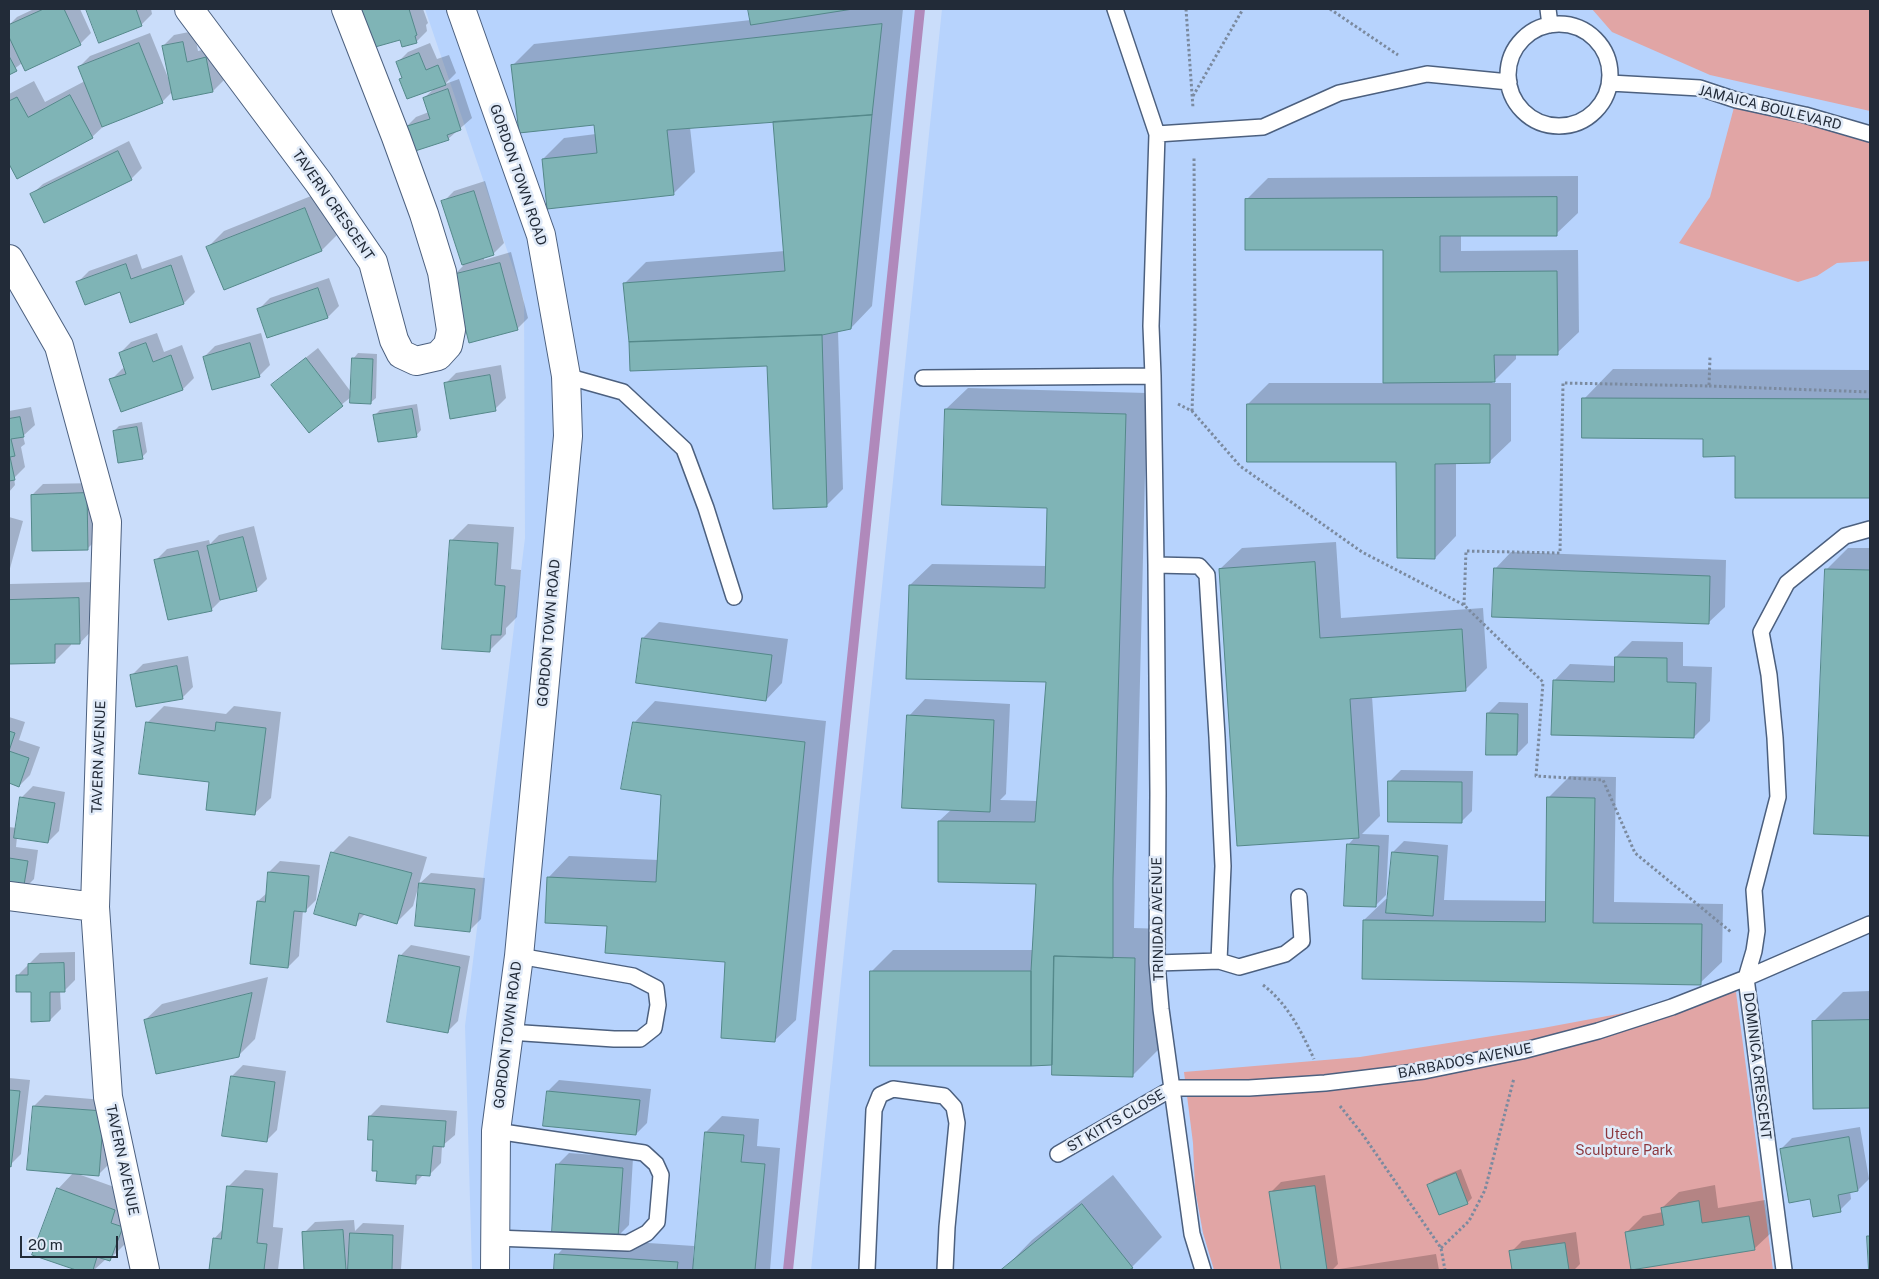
<!DOCTYPE html>
<html>
<head>
<meta charset="utf-8">
<style>
	body { margin:0 }
	#map { position:relative; width:1879px; height:1279px; overflow:hidden; background:#caddfa; font-family:"Public Sans",sans-serif }
	canvas { display:block }
	.frame { position:absolute; inset:0; border:10px solid #222b38; pointer-events:none }
	.scale { position:absolute; left:20px; top:1236px; width:98px; height:22px; box-sizing:border-box; border:2px solid #222b38; border-top:0; padding-left:6px; font-size:15px; line-height:18px; white-space:nowrap; color:#222b38; -webkit-text-stroke:4px #e0eaf8; paint-order:stroke }
</style>
</head>
<body>
<div id="map">
<canvas width="1879" height="1279"></canvas>
<div class="frame"></div>
<div class="scale">20 m</div>
</div>
<script>
const g = document.querySelector('canvas').getContext('2d');
g.lineJoin = 'round';
function fill(path, color) {
  g.fillStyle = color;
  g.fill(path, 'evenodd');
}
function stroke(path, color, width, dash) {
  g.strokeStyle = color;
  g.lineWidth = width;
  g.lineCap = dash ? 'butt' : 'round';
  g.setLineDash(dash || []);
  g.stroke(path);
}
function drawText(font, color, halo, rows, align = 'center') {
  g.font = font + ' "Public Sans",sans-serif';
  g.lineWidth = 5;
  g.setLineDash([]);
  g.textBaseline = 'middle';
  g.strokeStyle = halo;
  g.fillStyle = color;
  for (const [text, x, y, turn = 0] of rows) {
    g.save();
    g.translate(x, y);
    g.rotate((+turn || 0) * Math.PI / 180);
    g.textAlign = isNaN(turn) ? turn : align;
    if (halo) g.strokeText(text, 0, 0);
    g.fillText(text, 0, 0);
    g.restore();
  }
}
const built = new Path2D(`
	M425 9H920L788 1270H472L465 1026 525 538 524 300Z
	M942 9H1870V1270H811Z`);
const green = new Path2D(`
	M1592 9H1870V111L1710 75 1612 32Z
	M1736 100 1870 134V261L1837 263 1817 276 1798 282 1679 243 1710 197Z
	M1736 992 1773 1270H1214L1203 1233 1195 1189 1193 1143 1184 1072 1360 1057 1543 1028Z`);
const shadow = new Path2D(`
	M34 9H80L91 33 80 44 22 63 9 73V25L17 17Z
	M87 9H151L152 14 141 25 100 41Z
	M361 9H423L428 23 426 25 427 31 416 42 401 39 369 48Z
	M750 9H903L872 306 851 328 838 331 843 489 827 505 769 365 630 342 624 284 646 262 785 251 774 120 690 127 695 172 673 194 543 159 564 138 596 134 595 124 513 65 534 44 751 20Z
	M194 31 198 51 216 47 224 80 213 91H173L162 102 106 124 92 137 17 177 9 161V94L34 81 45 102 85 81 79 67 90 56 150 33 169 80H170L163 46 174 35Z
	M430 43 437 59 449 55 456 73 445 84 459 79 472 118 448 139 405 128 416 117 429 112 424 98 435 88 403 77 397 63 408 52Z
	M129 141 142 168 131 179 32 194 43 184Z
	M1578 176V213L1556 234 1461 235V251L1578 250 1579 332 1557 353 1516 354V359L1492 383H1511V441L1489 462H1456V536L1435 558 1398 461 1248 404 1269 383H1385L1384 249 1246 200 1268 178Z
	M485 181 504 243 493 254 484 257V260L511 252 528 318 517 329 453 276 463 266 443 202 454 191Z
	M321 192 338 234 322 250 225 289 208 247 224 231Z
	M137 254 142 269 182 255 195 292 184 303 131 321 121 291 78 282 89 271Z
	M329 278 339 306 328 317 268 336 259 309 270 298Z
	M157 333 164 352 182 345 194 378 183 389 111 380 122 369 125 367 120 353 131 342Z
	M261 333 270 365 259 376 204 357 215 346Z
	M318 348 351 392 353 359 358 353 377 354 376 398 370 403 351 397 309 431 273 385 284 375Z
	M501 365 506 398 495 409 445 384 456 373Z
	M1613 369 1870 370V497L1736 496V455L1704 438 1584 399Z
	M968 388 1147 393 1134 928 1165 929 1162 1046 1132 1076 1053 1064 871 1065V972L893 950H1033L1037 883 939 821 952 809 909 716 925 699 1010 704 1006 794 1000 800 1038 801 1047 681 910 585 932 564 1047 566 1049 507 946 409Z
	M417 404 421 430 416 436 375 415 380 410Z
	M31 407 35 425 23 436 25 444 21 447 25 467 14 478 15 485 9 492V411Z
	M142 422 147 452 142 457 114 431 119 426Z
	M97 483 99 537 88 548 32 495 43 484Z
	M9 517 23 521 9 572Z
	M468 524 514 527 511 569 521 570 517 617 506 628V634L489 651 444 648 452 540Z
	M254 526 267 579 256 590 222 599 211 610 156 560 167 549 209 540 210 544 219 535Z
	M1336 542 1341 618 1483 608 1487 668 1465 690 1372 696 1380 816 1362 834 1389 835 1386 895 1375 906 1348 845 1355 837 1220 569 1242 548Z
	M1848 548H1870V835L1816 833 1827 569Z
	M1511 552 1726 560 1725 607 1708 623 1495 569Z
	M95 582 96 626 80 643H71V645L55 661 9 663V584Z
	M659 622 788 639 782 683 766 700 643 638Z
	M1632 641 1683 642V666L1712 667 1710 721 1694 737 1554 681 1570 664 1616 666V657Z
	M188 656 193 687 182 698 132 675 143 664Z
	M655 701 826 721 796 1020 774 1041 726 960 608 925 548 878 569 856 659 860 662 794 634 723Z
	M1499 702 1528 703V743L1517 754 1488 713Z
	M164 706 226 714 234 706 281 712 271 798 254 814 211 781 147 723Z
	M9 717 25 722 19 740 40 747 30 775 19 786 9 782Z
	M1401 770 1473 771 1472 811 1461 822 1390 781Z
	M1570 776 1616 777 1614 902 1723 904 1722 962 1700 983 1364 920 1386 899H1389L1393 852 1404 841 1448 845 1444 900 1547 901 1549 797Z
	M33 786 65 792 59 831 48 842 17 837 16 847 38 850 34 879 23 890 9 888V827L17 828 22 797Z
	M349 836 427 857 419 884 431 873 485 878 481 919 470 930 418 888 413 906 397 922 366 913 355 924 333 852Z
	M280 861 320 865 316 900 305 911 303 910 299 956 288 967 258 901 267 893 269 872Z
	M411 945 470 956 458 1021 447 1032 400 956Z
	M75 952V980L64 991H60L61 1009 50 1020 32 990 17 976 40 953Z
	M268 977 255 1039 239 1055 145 1020 162 1004Z
	M1870 991V1107L1815 1108 1813 1022 1843 992Z
	M243 1065 286 1071 277 1130 266 1141 224 1135 232 1076Z
	M9 1078 30 1080 21 1154 10 1165H9Z
	M559 1080 651 1089 647 1123 636 1134 548 1091Z
	M45 1095 115 1101 109 1164 98 1175 78 1174 131 1193 126 1243 109 1260 106 1259 94 1270H79L34 1254 58 1189 74 1172 34 1106Z
	M381 1105 457 1111 455 1135 442 1146 441 1163 430 1174H424L415 1183 378 1170 370 1116Z
	M722 1116 759 1119 757 1146 780 1148 770 1270H556L557 1255 573 1238 694 1246 693 1260H695L706 1132Z
	M1860 1127 1869 1179 1858 1190 1850 1191 1851 1199 1840 1210 1811 1198 1781 1149 1792 1138Z
	M569 1153 633 1158 629 1225 618 1236 558 1164Z
	M1461 1169 1472 1198 1467 1203 1429 1185 1434 1180Z
	M245 1170 278 1173 273 1227 283 1228 278 1270H210L214 1239 223 1229 229 1186Z
	M1113 1175 1162 1237 1132 1267 1127 1270H1003L1032 1240Z
	M1325 1175 1338 1264 1332 1270H1282L1270 1193 1281 1182Z
	M1715 1185 1718 1208 1765 1200 1771 1233 1754 1249 1626 1233 1643 1216 1663 1212 1662 1208 1679 1192Z
	M354 1220 355 1231 363 1223 404 1225 401 1269 306 1270 304 1233 315 1222Z
	M1576 1232 1580 1264 1574 1270H1514L1511 1252 1522 1241Z
	M1436 1254 1439 1270H1333Z`);
const stream = new Path2D(`
	M788 1270 920 9`);
const building = new Path2D(`
	M44 9H64L81 45 25 71 9 37V25Z
	M86 9H136L142 26 99 43Z
	M364 9H409L417 35 415 36 417 43 402 47 400 40 368 49 357 11Z
	M748 9H853L751 25Z
	M882 24 872 115 667 130 674 195 547 209 542 159 597 153 594 125 519 133 511 65Z
	M183 42 187 62 206 57 213 92 173 100 162 46Z
	M139 43 163 103 102 127 78 67Z
	M419 53 426 70 438 65 446 85 407 99 399 79 402 78 396 62Z
	M9 56 17 71 9 75Z
	M448 89 461 130 447 135 449 140 412 152 404 127 430 119 423 98Z
	M70 95 93 138 17 179 9 164V101L17 97 28 117Z
	M872 115 851 329 822 335 629 342 623 283 785 271 773 122Z
	M118 151 132 180 44 223 30 194Z
	M474 191 494 255 462 265 441 201Z
	M1557 197V236H1440V272L1557 271 1558 355H1494L1495 382 1383 383V250H1245V199Z
	M305 208 322 251 224 290 206 247Z
	M500 263 518 330 469 343 452 275Z
	M126 264 131 279 171 265 184 304 130 323 120 292 85 305 76 282Z
	M318 288 328 318 267 338 257 309Z
	M822 335 827 507 773 509 767 366 630 371 629 342Z
	M146 343 153 362 171 355 183 390 121 412 109 379 126 374 119 353Z
	M250 343 260 377 212 390 203 357Z
	M306 358 343 406 309 433 271 385Z
	M352 358 373 359 371 404 350 403Z
	M490 375 496 411 450 419 444 383Z
	M1582 398 1870 399V498H1735V456L1703 457V439L1582 438Z
	M1247 404H1490V463L1435 464V559L1397 558 1396 462H1247Z
	M412 409 417 437 378 442 373 415Z
	M945 409 1126 414 1113 878V958L1054 956 1052 1065 1031 1066V971L1036 884 938 882V821L1035 822 1046 682 906 679 909 585 1045 588 1047 508 942 505Z
	M20 417 24 437 11 439 15 456 10 457 15 480 9 481V419Z
	M137 427 143 459 118 463 113 431Z
	M87 493 88 550 32 551 31 495Z
	M243 537 257 591 220 600 207 546Z
	M450 540 498 543 495 585 505 586 501 635H491L490 652 442 649Z
	M198 551 212 611 168 620 154 560Z
	M1315 562 1320 638 1462 629 1466 691 1350 699 1359 838 1237 846 1219 569Z
	M1494 568 1710 576 1709 624 1492 617Z
	M1825 569 1870 570V836L1814 834Z
	M79 598 80 644H55V663L9 664V600Z
	M642 638 772 655 766 701 636 683Z
	M1615 657 1667 658V682L1696 683 1694 738 1551 735 1553 680 1614 682Z
	M177 666 183 699 136 707 130 675Z
	M1487 713 1518 714 1517 755H1486Z
	M907 715 994 720 990 812 902 808Z
	M146 722 215 731 216 722 266 728 255 815 206 810 209 782 139 774Z
	M633 722 805 742 775 1042 721 1038 725 962 605 953 607 926 545 923 547 877 656 882 661 795 621 789Z
	M9 731 15 733 9 751Z
	M9 751 29 758 19 787 9 783Z
	M1388 781 1462 782V823L1388 822Z
	M20 797 55 803 48 843 14 838Z
	M1547 797 1595 798 1593 923 1702 924 1701 985 1362 979 1363 920 1545 922Z
	M1347 844 1379 846 1376 907 1344 906Z
	M331 852 412 873 397 924 359 913 356 926 314 914Z
	M1392 852 1438 856 1433 916 1386 913Z
	M9 858 28 861 23 891 9 889Z
	M268 872 309 876 306 912 294 911 288 968 250 964 257 901 265 902Z
	M419 883 475 889 470 932 415 926Z
	M399 955 460 967 448 1033 387 1022Z
	M1054 956 1135 958 1133 1077 1052 1075Z
	M64 963 65 992H50V1021L31 1022V992H16V975H28V964Z
	M870 971H1031V1066H870Z
	M252 993 239 1057 156 1074 144 1020Z
	M1870 1020V1108L1813 1109 1812 1021Z
	M231 1076 275 1082 267 1142 222 1136Z
	M9 1090 20 1091 11 1167 9 1166Z
	M547 1091 640 1100 636 1135 543 1126Z
	M33 1106 104 1111 99 1176 27 1170Z
	M369 1116 446 1121 444 1147 433 1146 430 1176 416 1175V1184L376 1181 377 1171H372L373 1140H368Z
	M705 1132 744 1135 741 1162 765 1164 755 1270H693Z
	M1849 1137 1858 1191 1838 1195 1841 1212 1813 1217 1810 1199 1789 1203 1780 1149Z
	M556 1164 623 1168 618 1237 552 1233Z
	M1456 1173 1468 1204 1439 1215 1427 1185Z
	M227 1186 263 1189 257 1243 267 1244 264 1270H209L213 1238 221 1239Z
	M1315 1186 1327 1270H1281L1269 1192Z
	M57 1188 115 1210 111 1223 123 1227 110 1261 97 1257 93 1270H76L32 1255Z
	M1699 1201 1702 1223 1749 1216 1755 1250 1631 1270 1625 1232 1664 1225 1661 1208Z
	M1082 1204 1133 1268 1129 1270H1001Z
	M343 1230 346 1270H304L302 1232Z
	M350 1233 393 1235 392 1270H348Z
	M1867 1236H1870V1270H1869Z
	M1565 1243 1569 1270H1512L1509 1251Z
	M555 1254 678 1262 677 1270H554Z`);
const path = new Path2D(`
	M1186 9 1193 108
	M1330 9 1398 55
	M1193 96 1243 9
	M1709 386 1870 392
	M1178 404 1192 411 1240 466 1362 552 1464 605 1543 682 1536 776 1603 780 1635 853 1731 932
	M1192 411 1195 327 1194 157
	M1464 605 1466 551 1560 553 1563 383 1709 386 1710 357
	M1263 985C1288 1004 1301 1031 1314 1059
	M1340 1106 1363 1135 1441 1248 1445 1270
	M1441 1248 1469 1221 1485 1190 1514 1078`);
const service = new Path2D(`
	M1115 9 1157 134 1151 326 1153 376 1156 565 1158 793 1157 963 1161 1009 1192 1234 1203 1270
	M1548 9 1550 25
	M1508 75a51 51 0 1 1 102 0a51 51 0 1 1-102 0Z
	M1610 83 1700 88 1736 100 1805 115 1870 134
	M1157 134 1263 127 1339 93 1427 74 1509 82
	M566 376 623 392 684 449 706 508 734 597
	M923 378 1153 376
	M1156 565 1199 566 1207 575 1217 737 1223 866 1219 961
	M1157 963 1219 961 1239 967 1285 954 1302 941 1299 897
	M509 1032 614 1039H640L654 1028 658 1005 656 988 633 976 519 956
	M1058 1154 1173 1088H1249L1325 1083 1424 1071 1522 1051 1598 1031 1672 1007 1746 978 1870 924
	M495 1238 628 1243 647 1233 657 1222 661 1175 656 1164 644 1153 496 1131
	M867 1270 874 1110 880 1095 893 1089 944 1096 954 1107 957 1123 947 1227 945 1270
	M1784 1270 1746 978 1754 951 1757 931 1754 890 1778 797 1775 738 1769 675 1761 632 1787 583 1845 536 1870 529`);
const minor = new Path2D(`
	M189 9 319 183 373 262 394 340 401 354 416 361 438 356 448 345 451 330 442 272 424 214 396 137 346 9
	M9 259 59 346 107 522 95 907 108 1097 145 1270
	M9 896 95 907`);
const secondary = new Path2D(`
	M461 9 541 235 566 376 568 436 519 956 496 1131 495 1270`);
const streetNames = [
	["JAMAICA BOULEVARD",1770,108,14],
	["GORDON TOWN ROAD",518,175,71],
	["TAVERN CRESCENT",333,205,55],
	["GORDON TOWN ROAD",549,633,-85],
	["TAVERN AVENUE",99,757,-88],
	["TRINIDAD AVENUE",1158,919,-91],
	["GORDON TOWN ROAD",508,1035,-83],
	["BARBADOS AVENUE",1465,1061,-11],
	["DOMINICA CRESCENT",1757,1066,83],
	["ST KITTS CLOSE",1116,1121,-30],
	["TAVERN AVENUE",122,1160,78]
];
const parkNames = [
	["Utech",1624,1135],
	["Sculpture Park",1624,1151]
];
fill(built, '#b7d3fd');
fill(green, '#e1a5a5');
fill(shadow, '#0003');
stroke(stream, '#b089bb', 10);
fill(building, '#7fb4b6');
stroke(building, '#54888a', 1);
stroke(service, '#4c607f', 18);
stroke(minor, '#4c607f', 30);
stroke(secondary, '#4c607f', 30);
stroke(path, '#7b8a9f', 3, [2.5, 2.5]);
stroke(service, '#fff', 15);
stroke(minor, '#fff', 28);
stroke(secondary, '#fff', 28);
drawText('14px', '#222b38', '#e0eaf8', streetNames);
drawText('14px', '#8b373d', '#e0eaf8', parkNames);
</script>
</body>
</html>
